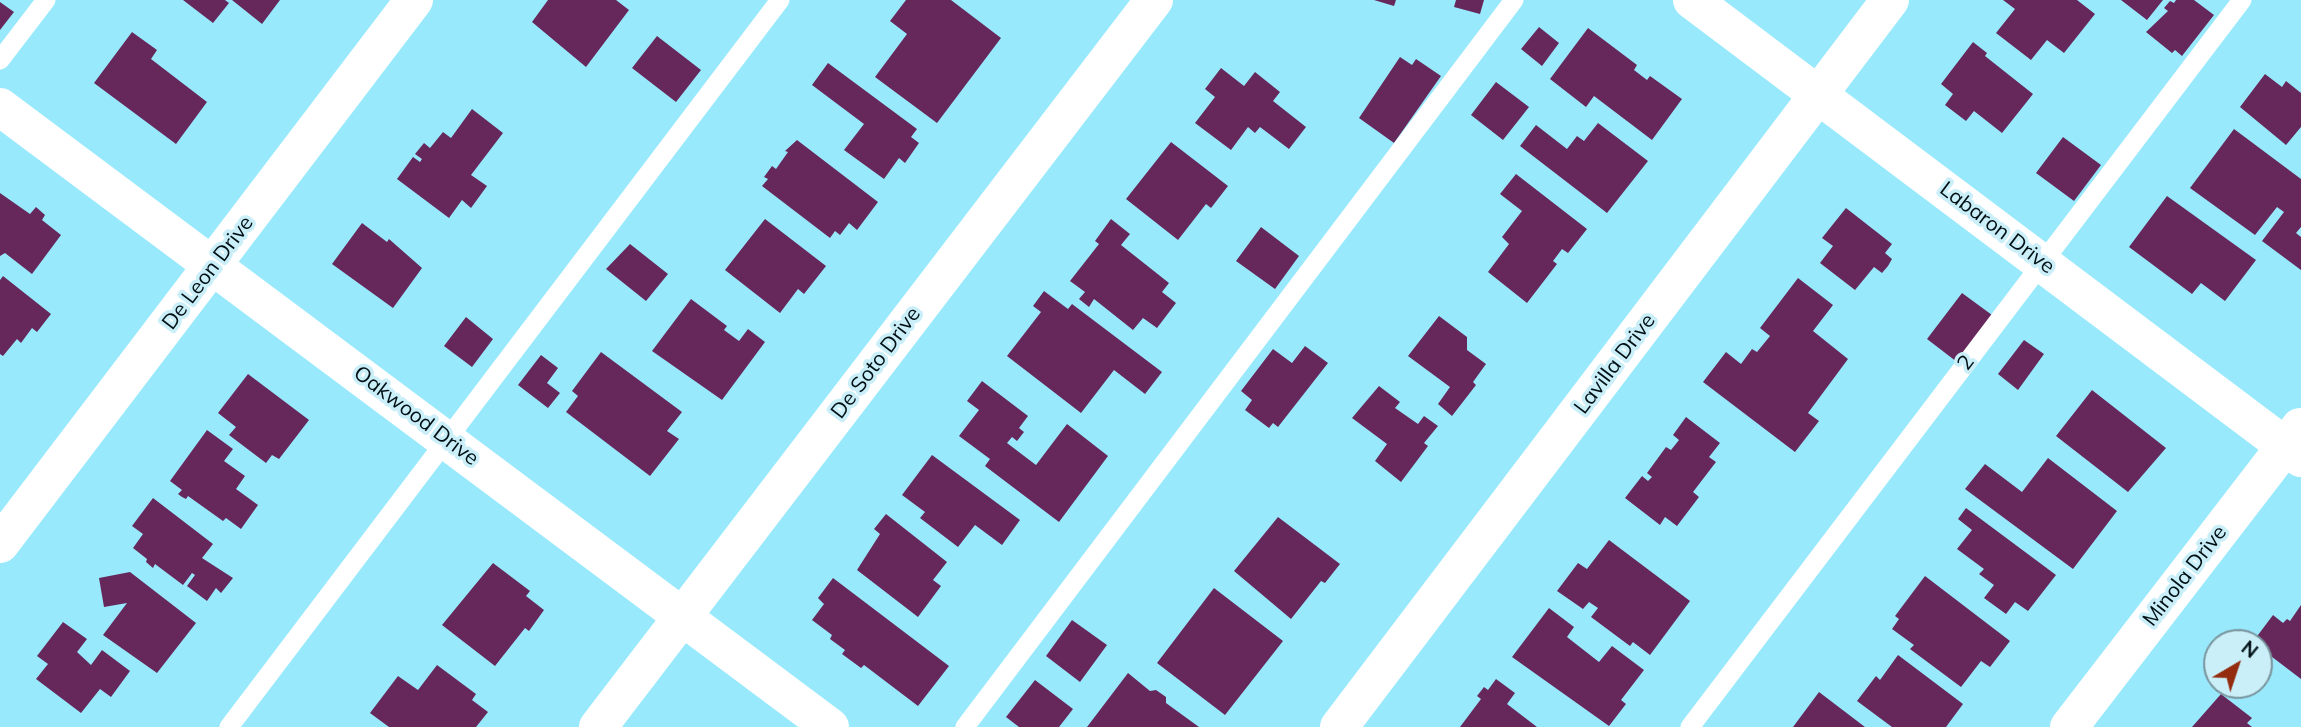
<!DOCTYPE html>
<html>
<head>
<meta charset="utf-8">
<style>
	body { margin:0 }
	#map { position:relative; width:2301px; height:727px; overflow:hidden; background:#99e9fd; font-family:Mulish,sans-serif }
	canvas { display:block }
	.north { position:absolute; left:2203px; top:629px; width:70px; height:70px; box-sizing:border-box; background:#caeff9; border:2px solid #79959d; border-radius:50%; rotate:39deg; font-size:19px; font-weight:700; line-height:28px; text-align:center; color:#000f14 }
	.north::after { content:''; display:block; margin:auto; width:24px; height:32px; background:#942d10; clip-path:polygon(50% 0,100% 100%,50% 72%,0 100%) }
</style>
</head>
<body>
<div id="map">
<canvas width="2301" height="727"></canvas>
<div class="north">N</div>
</div>
<script>
const g = document.querySelector('canvas').getContext('2d');
g.lineJoin = 'round';
function fill(path, color) {
  g.fillStyle = color;
  g.fill(path, 'evenodd');
}
function stroke(path, color, width, dash) {
  g.strokeStyle = color;
  g.lineWidth = width;
  g.lineCap = dash ? 'butt' : 'round';
  g.setLineDash(dash || []);
  g.stroke(path);
}
function drawText(font, color, halo, rows, align = 'center') {
  g.font = font + ' Mulish,sans-serif';
  g.lineWidth = 7;
  g.setLineDash([]);
  g.textBaseline = 'middle';
  g.strokeStyle = halo;
  g.fillStyle = color;
  for (const [text, x, y, turn = 0] of rows) {
    g.save();
    g.translate(x, y);
    g.rotate((+turn || 0) * Math.PI / 180);
    g.textAlign = isNaN(turn) ? turn : align;
    if (halo) g.strokeText(text, 0, 0);
    g.fillText(text, 0, 0);
    g.restore();
  }
}
const building = new Path2D(`
	M183 0H225L229 3 213 23Z
	M232 0H280L262 24Z
	M548 0H616L629 10 586 67 532 22Z
	M906 0H951L1001 38 937 123 875 77 907 34 890 21Z
	M1374 0H1396L1394 6Z
	M1456 0H1484L1480 14 1454 7Z
	M2003 0H2077L2095 14 2064 53 2047 40 2031 60 1996 33 2015 9Z
	M2121 0H2163L2147 20Z
	M2176 0H2194L2214 15 2182 56 2175 50 2172 53 2146 32 2168 11 2164 8 2170 1 2174 3Z
	M0 2 14 12 0 30Z
	M1539 27 1559 43 1542 66 1521 49Z
	M1588 28 1637 65 1634 70 1647 80 1650 76 1682 99 1652 140 1594 96 1586 107 1550 79Z
	M132 32 157 50 151 59 207 102 176 144 94 83Z
	M657 36 701 70 676 102 632 68Z
	M1973 42 1987 53 1985 56 2033 94 2002 133 1974 111 1966 121 1945 105 1953 94 1941 84Z
	M1400 57 1412 65 1416 59 1441 76 1394 143 1359 118Z
	M828 63 917 129 911 137 919 143 905 163 899 158 884 179 844 150 864 124 812 85Z
	M1221 68 1244 86 1255 72 1280 92 1273 101 1306 127 1289 149 1260 127 1255 133 1248 127 1231 150 1195 123 1215 97 1205 89Z
	M2265 74 2282 87 2286 81 2301 93V127L2286 145 2240 107Z
	M1496 82 1529 107 1503 140 1471 115Z
	M472 109 503 133 471 175 487 186 471 208 462 200 449 218 397 179 413 157 420 162 422 159 415 154 424 143 430 148 443 132 451 138Z
	M1598 123 1648 161 1607 213 1520 146 1536 125 1567 149 1577 136 1584 141Z
	M2234 129 2301 179V227L2296 233 2301 237V270L2262 241 2284 212 2277 207 2255 235 2190 188Z
	M2063 137 2101 165 2074 201 2036 173Z
	M797 140 878 202 857 230 849 223 840 235 835 231 830 238 762 186 768 179 764 177 772 166 776 169 788 152 785 151Z
	M1171 142 1228 186 1211 208 1206 204 1178 240 1126 199Z
	M1516 174 1587 229 1568 253 1562 249 1553 261 1557 264 1527 303 1488 272 1509 244 1502 237 1522 211 1500 194Z
	M0 193 30 214 36 207 45 215 42 220 61 235 32 274 5 253 0 256Z
	M2167 196 2256 260 2225 301 2201 283 2192 294 2129 247Z
	M1846 208 1892 244 1885 253 1892 259 1888 266 1882 273 1874 267 1855 290 1820 263 1833 246 1822 238Z
	M765 219 826 266 804 294 798 289 780 313 725 270Z
	M1111 219 1130 234 1121 245 1169 283 1162 292 1176 303 1157 328 1143 318 1133 330 1094 299 1089 307 1079 299 1085 292 1070 281 1099 244 1095 241Z
	M362 223 387 242 389 239 422 268 393 308 332 264Z
	M1261 227 1299 256 1275 289 1236 261Z
	M630 244 668 274 646 301 606 269Z
	M3 276 51 314 37 332 32 328 21 343 17 339 3 356 0 354V280Z
	M1798 278 1833 305 1813 331 1848 359 1808 413 1819 421 1795 452 1703 382 1726 352 1741 364 1752 349 1757 352 1770 336 1760 328Z
	M1044 291 1068 309 1072 304 1162 372 1145 394 1114 370 1081 413 1007 356 1041 312 1033 306Z
	M1962 293 1992 315 1957 362 1927 339Z
	M691 299 727 326 724 330 739 341 748 329 765 342 722 400 652 351Z
	M1439 316 1467 337V350L1486 364 1473 382 1476 385 1452 416 1438 404 1450 387 1408 356Z
	M466 317 493 339 472 367 444 346Z
	M2024 340 2044 354 2018 390 1998 374Z
	M1305 346 1328 363 1278 427 1273 423 1269 428 1245 410 1252 400 1241 391 1273 349 1292 363Z
	M601 352 682 412 667 431 679 439 650 476 566 412 578 396 572 391Z
	M541 355 558 368 547 383 560 393 548 408 518 385Z
	M248 374 309 420 279 459 272 455 266 463 229 435 236 427 218 413Z
	M982 381 1028 416 1019 428 1024 432 1017 441 1012 437 1007 443 1036 465 1067 424 1108 456 1059 522 985 466 990 459 959 436 979 410 967 401Z
	M1379 386 1400 402 1395 408 1418 424 1424 416 1438 426 1424 443 1428 446 1401 482 1375 461 1387 444 1352 418Z
	M2092 390 2166 448 2128 492 2056 436Z
	M1686 417 1720 443 1709 457 1716 462 1693 492 1699 497 1677 526 1665 517 1660 525 1625 498 1642 476 1648 481 1652 477 1647 473 1666 447 1671 450 1679 440 1673 435Z
	M207 430 233 449 224 461 245 476 236 489 258 505 241 529 226 518 223 521 188 496 186 499 182 497 178 494 182 490 170 481Z
	M932 455 1020 520 1002 545 975 525 958 547 920 518 925 512 902 495Z
	M2048 458 2117 511 2073 569 1965 489 1985 464 2022 492Z
	M153 498 213 544 202 558 233 578 221 593 216 588 207 601 187 586 195 575 192 573 183 585 155 564 153 568 146 562 147 559 133 548 143 534 132 526Z
	M1966 508 2056 575 2028 611 2015 602 2006 614 1984 598 1994 585 1979 574 1984 569 1957 549 1972 530 1958 519Z
	M886 514 947 562 933 580 941 586 918 617 857 570 880 534 874 529Z
	M1278 517 1340 564 1325 583 1321 581 1291 619 1234 571Z
	M1609 540 1690 601 1650 655 1633 642 1630 646 1591 617 1598 608 1589 602 1583 609 1557 591 1578 563 1587 569Z
	M493 563 530 591 526 596 544 610 529 631 525 628 495 666 442 625Z
	M130 572 196 623 157 673 103 635 127 603 104 607 99 578Z
	M1925 576 2010 641 1990 667 1981 661 1961 687 1910 649 1914 645 1892 629 1899 619 1895 616Z
	M833 578 949 666 918 706 864 665 861 668 842 654 845 650 830 639 832 635 812 620 824 604 818 598Z
	M1214 588 1283 641 1225 715 1157 663Z
	M2301 605V679L2259 647V643H2252L2273 615 2283 623 2287 619 2290 621Z
	M1549 608 1574 627 1567 637 1599 662 1612 646 1644 670 1621 700 1626 704 1609 726 1512 657Z
	M1072 620 1107 645 1080 682 1046 656Z
	M63 622 87 639 77 652 91 665 102 650 130 671 111 697 100 689 81 713 36 679 48 664 37 656Z
	M1898 655 1963 704 1946 727H1892L1857 701 1876 676 1880 680Z
	M437 665 476 694 472 700 488 712 476 727H389L370 713 398 676 418 690Z
	M1128 673 1150 691 1156 690 1166 697V703L1199 727H1087Z
	M1496 679 1515 693 1507 704 1537 727H1460L1481 699 1477 696 1484 687 1488 690Z
	M1035 680 1073 709 1059 727H1019L1006 717Z
	M1819 692 1865 727H1793Z
	M2221 694 2252 718 2247 723 2252 727H2192Z`);
const service = new Path2D(`
	M0 60 46 0
	M229 727 780 0
	M965 727 1514 0
	M1690 727 2242 0`);
const minor = new Path2D(`
	M1692 0 2301 458
	M0 107 830 727
	M0 544 414 0
	M598 727 1154 0
	M1339 727 1890 0
	M2069 727 2300 427`);
const streetNames = [
	["Labaron Drive",1997,228,37],
	["De Leon Drive",208,273,-53],
	["De Soto Drive",876,363,-53],
	["2",1966,363,-53],
	["Lavilla Drive",1615,364,-53],
	["Oakwood Drive",416,416,37],
	["Minola Drive",2185,576,-52]
];
fill(building, '#66285b');
stroke(service, '#fff', 19);
stroke(minor, '#fff', 38);
drawText('21px', '#000f14', '#caeff9', streetNames);
</script>
</body>
</html>
